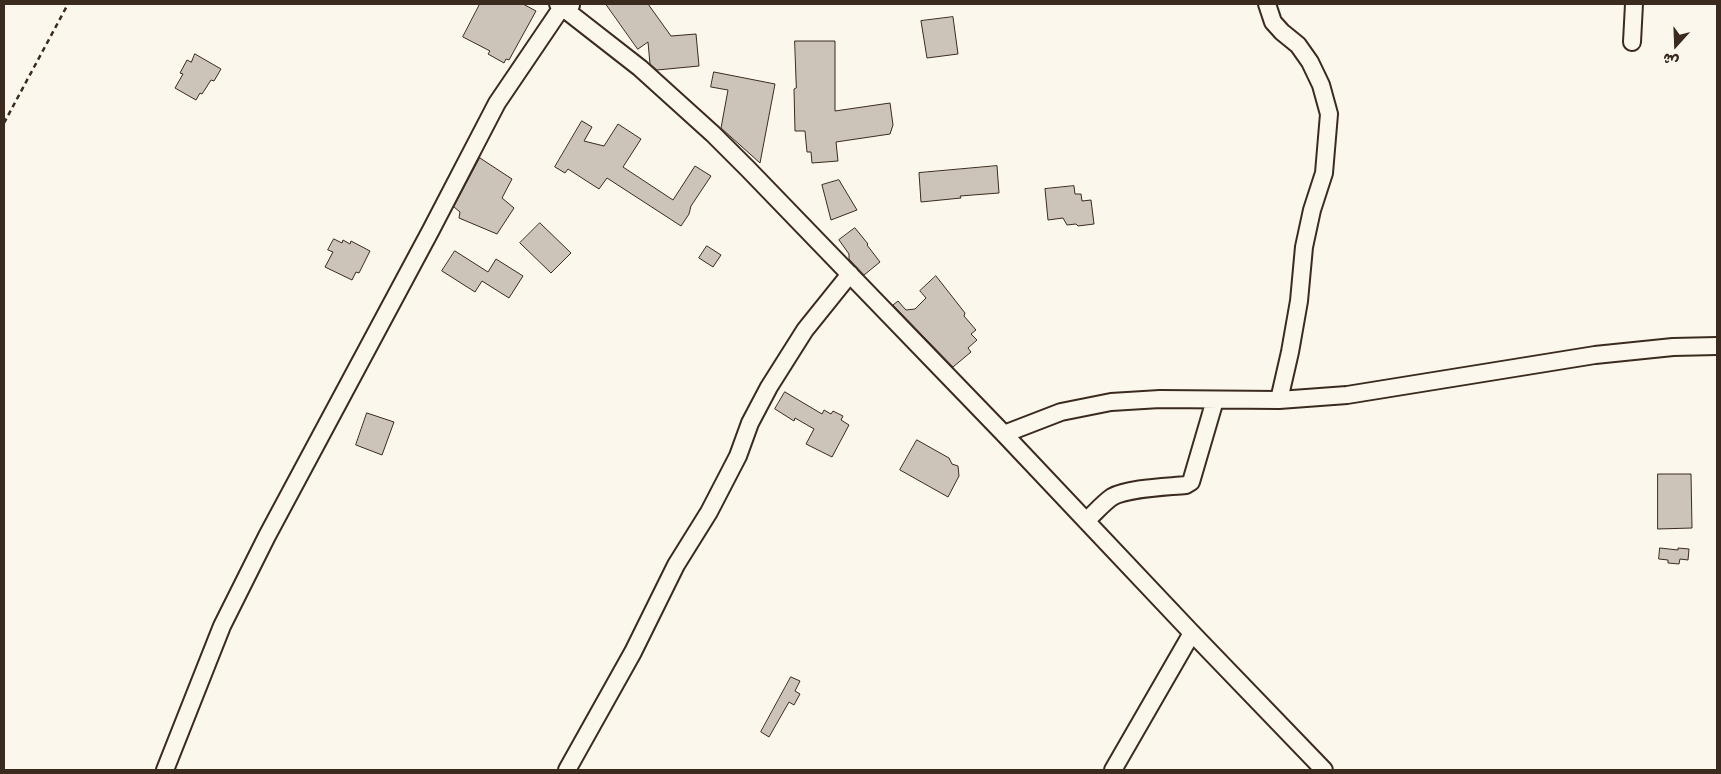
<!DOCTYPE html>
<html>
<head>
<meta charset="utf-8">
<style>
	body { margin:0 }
	#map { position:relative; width:1721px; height:774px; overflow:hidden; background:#fbf7ec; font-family:Pangolin,"Playpen Sans Arabic",sans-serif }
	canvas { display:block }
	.frame { position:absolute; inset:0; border:5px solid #3b2a1e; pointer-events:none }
	.north { position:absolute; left:1651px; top:20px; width:50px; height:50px; -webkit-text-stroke:4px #fbf7ec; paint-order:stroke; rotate:200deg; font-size:14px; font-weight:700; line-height:20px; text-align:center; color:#3b2a1e }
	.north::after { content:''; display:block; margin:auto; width:18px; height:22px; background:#3b2a1e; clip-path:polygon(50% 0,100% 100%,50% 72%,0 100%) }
</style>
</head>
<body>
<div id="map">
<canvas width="1721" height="774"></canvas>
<div class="frame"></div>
<div class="north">ش</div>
</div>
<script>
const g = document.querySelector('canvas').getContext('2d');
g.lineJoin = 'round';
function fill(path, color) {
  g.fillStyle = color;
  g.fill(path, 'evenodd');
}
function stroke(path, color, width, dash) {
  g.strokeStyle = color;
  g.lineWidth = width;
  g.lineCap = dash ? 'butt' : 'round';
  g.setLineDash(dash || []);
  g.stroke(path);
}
const building = new Path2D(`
	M480 4H523L536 11 509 60 506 59 504 63 488 54 490 51 463 37Z
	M606 4H648L671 36 696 34 699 66 657 70 650 64 648 42 638 49Z
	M953 17 958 54 927 58 921 21Z
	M795 41H835V111L890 103 893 125 890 134 836 142 838 161 812 163 811 152H807L805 131H795L794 89 796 88Z
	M195 54 221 69 214 81 211 80 202 94 200 93 196 100 175 88 183 74 180 73 187 60 191 62Z
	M714 72 775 84 760 163 721 128 728 90 711 87Z
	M582 121 592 127 584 141 604 146 618 124 641 139 623 167 673 200 695 166 711 176 691 206 689 214 681 226 607 178 599 189 568 169 565 173 555 167Z
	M480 158 512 179 502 198 514 208 497 234 459 218 460 212 454 207Z
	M997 166 999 193 960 196 961 198 921 202 919 173Z
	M839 180 857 210 831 220 822 185Z
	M1074 186 1075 194H1081L1082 201 1091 200 1094 224 1078 226 1076 224 1067 225 1063 218 1048 220 1045 189Z
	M540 223 571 253 551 273 520 243Z
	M855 228 868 244 867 245 880 262 864 275 849 259V254L839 240Z
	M334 239 342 243 343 240 350 244 351 241 370 251 359 273 356 272 352 280 325 267 333 252 328 250Z
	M707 246 721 255 713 267 699 258Z
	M455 251 488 272 496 259 523 276 509 298 482 281 475 292 442 271Z
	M936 276 965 313 964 316 976 330 971 334 977 340 968 348 971 352 953 367 893 305 898 301 906 310 915 309 926 298 920 291Z
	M785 392 822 414 824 410 831 414 833 411 843 416 841 420 849 425 832 457 806 444 814 429 795 418 794 421 775 409Z
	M367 413 394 422 382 455 356 445Z
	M917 440 949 458 952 464 958 466 959 476 948 497 900 470Z
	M1658 474H1691L1692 528 1658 529Z
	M1660 548 1678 550V548L1689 549 1688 560 1680 559 1679 564 1668 563V560L1659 559Z
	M791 677 800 681 795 691 800 694 794 705 789 702 769 737 761 732Z`);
const path = new Path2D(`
	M4 123 68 4`);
const minor = new Path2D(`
	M558 4 640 68 713 134 748 169 1004 434 1192 633 1324 770
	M1267 4 1273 22 1282 32 1298 45 1310 62 1321 85 1329 114 1324 173 1312 210 1304 247 1299 301 1290 352 1279 400
	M1632 42 1634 4
	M1004 434 1061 412 1111 402 1160 399 1279 400 1347 395 1595 355 1673 347 1717 346
	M1086 521C1094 514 1103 503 1112 497 1128 488 1166 487 1186 485L1191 482 1215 400
	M165 770 222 626 267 536 431 230 497 103 562 7 571 5
	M567 770 633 652 676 565 709 512 738 456 750 423 769 387 805 330 850 274
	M1113 770 1192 633`);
fill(building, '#ccc4b9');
stroke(building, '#3b2a1e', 1);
stroke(minor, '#3b2a1e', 20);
stroke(path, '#3b2a1e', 2.5, [5, 4]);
stroke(minor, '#fbf7ec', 16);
</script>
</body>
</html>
